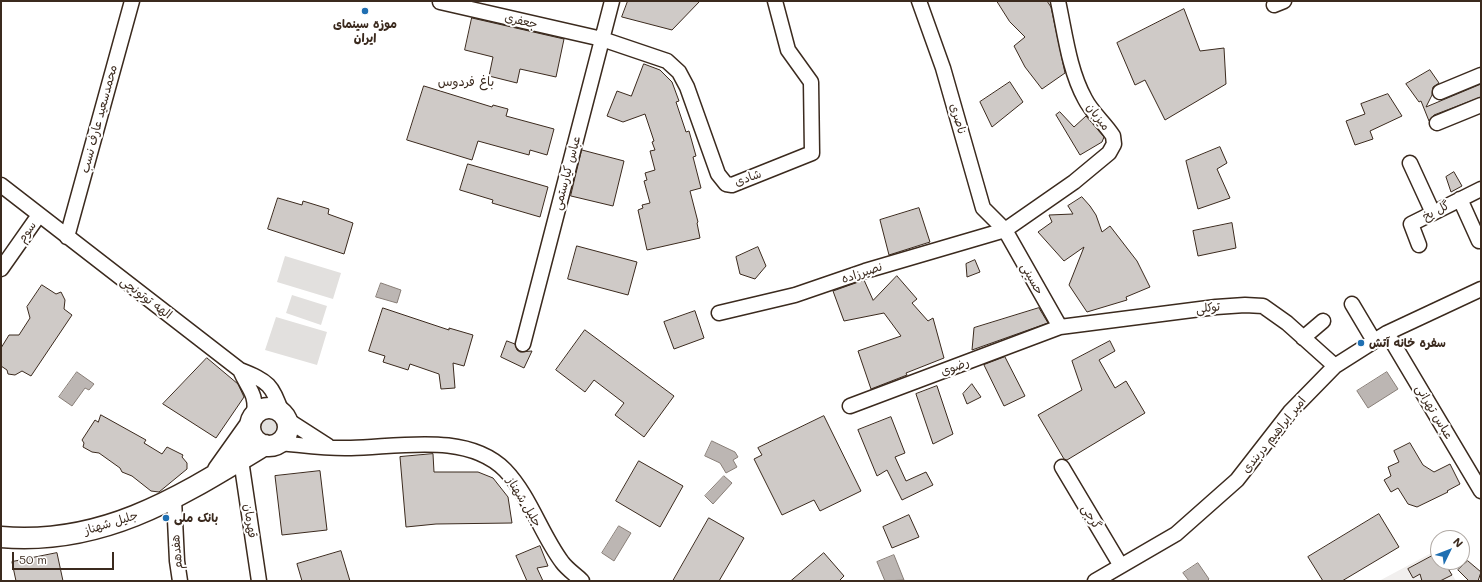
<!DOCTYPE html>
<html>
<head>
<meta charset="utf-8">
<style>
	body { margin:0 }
	#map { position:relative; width:1482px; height:582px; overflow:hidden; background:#fff; font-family:Mali,sans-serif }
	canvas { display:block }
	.frame { position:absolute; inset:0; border:2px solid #3b2a1e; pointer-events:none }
	.north { position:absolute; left:1430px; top:530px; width:40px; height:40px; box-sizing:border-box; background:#fff; border:1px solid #b1aaa5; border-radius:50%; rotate:47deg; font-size:11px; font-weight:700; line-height:16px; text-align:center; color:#3b2a1e }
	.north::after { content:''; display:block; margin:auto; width:14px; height:18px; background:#1f6fb2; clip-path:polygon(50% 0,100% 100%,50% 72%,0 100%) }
	.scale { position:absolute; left:12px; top:552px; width:102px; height:18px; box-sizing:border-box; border:2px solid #3b2a1e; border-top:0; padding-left:5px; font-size:12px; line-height:14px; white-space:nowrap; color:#3b2a1e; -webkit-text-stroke:3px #fff; paint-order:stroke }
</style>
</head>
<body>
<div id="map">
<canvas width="1482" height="582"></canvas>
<div class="frame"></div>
<div class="north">N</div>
<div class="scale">50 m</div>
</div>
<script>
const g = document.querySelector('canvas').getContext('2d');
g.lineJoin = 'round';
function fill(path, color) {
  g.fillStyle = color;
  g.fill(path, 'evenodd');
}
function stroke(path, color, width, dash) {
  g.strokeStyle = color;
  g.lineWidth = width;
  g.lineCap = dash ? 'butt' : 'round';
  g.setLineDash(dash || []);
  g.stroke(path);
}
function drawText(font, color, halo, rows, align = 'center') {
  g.font = font + ' Mali,"Playpen Sans Arabic",sans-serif';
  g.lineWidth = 4;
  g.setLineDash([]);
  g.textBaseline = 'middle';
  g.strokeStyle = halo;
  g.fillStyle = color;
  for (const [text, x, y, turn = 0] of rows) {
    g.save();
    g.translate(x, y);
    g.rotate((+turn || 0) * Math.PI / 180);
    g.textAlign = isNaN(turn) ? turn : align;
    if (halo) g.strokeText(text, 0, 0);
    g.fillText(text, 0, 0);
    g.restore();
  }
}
const built = new Path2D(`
	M1437 550 1438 562H1445L1456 581H1379Z`);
const green = new Path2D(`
	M285 256 341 273 333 299 277 282Z
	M292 295 327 306 321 325 286 313Z
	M276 317 327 332 317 365 265 350Z
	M263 412C282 409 291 432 273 441L258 438 255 434 259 415Z`);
const water = new Path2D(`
	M381 283 401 290 397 303 376 297Z
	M77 372 94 384 89 390 85 388 72 406 59 397Z
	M1387 372 1398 389 1368 408 1357 391Z
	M712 441 735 452 738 457 733 460 737 467 726 473 720 463 705 456Z
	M724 476 732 483 713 504 705 496Z
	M619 526 631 533 614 561 602 553Z
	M894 555 904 580 885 581 877 562Z
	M1198 563 1209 579 1207 581H1189L1183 573Z`);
const building = new Path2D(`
	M628 1H700L672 30 622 17Z
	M997 1H1047L1051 7 1065 73 1042 89 1025 67 1014 46 1025 37 1010 22Z
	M1184 9 1200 51 1224 48 1226 84 1165 120 1145 80 1135 85 1117 43Z
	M472 18 564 39 556 77 520 69 517 83 489 76 493 57 465 50Z
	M644 64 660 70 672 82 679 101 676 102 686 132 689 131 696 156 693 157 701 188 690 191 698 222 697 223 700 238 647 250 638 210 643 208 642 205 650 203 644 181 647 180 645 173 655 170 650 151 655 150 652 142 654 141 645 114 623 122 607 116 617 91 631 96Z
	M1430 70 1439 83 1433 87 1432 95 1426 107 1481 84V97L1434 115 1429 121 1421 101 1419 102 1406 84Z
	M1010 82 1023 102 992 127 980 102Z
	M424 86 492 107 493 105 508 109 506 116 554 129 547 155 530 150 529 155 478 141 472 160 407 140Z
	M1388 94 1402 116 1370 131 1373 139 1355 145 1346 121 1365 114 1361 104Z
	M1060 112 1074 127 1086 116 1104 137 1102 142 1080 155 1056 115Z
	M1220 147 1227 163 1217 169 1230 198 1198 209 1186 161Z
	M582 150 624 161 613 206 571 196Z
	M468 164 548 187 540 217 492 203 493 200 460 190Z
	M1454 172 1462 186 1451 192 1446 177Z
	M1082 197 1090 206 1096 215 1102 232 1110 226 1137 261 1150 287 1126 297 1127 300 1087 312 1069 285 1084 247 1064 261 1038 232 1052 222 1049 215 1073 214 1068 206Z
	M278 198 302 205 303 201 329 209 328 214 353 223 344 254 268 229Z
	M919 208 930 242 889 255 880 220Z
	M1232 223 1236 248 1198 256 1193 231Z
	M577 246 637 262 628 295 568 279Z
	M758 247 766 266 755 279 740 274 736 257Z
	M975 260 980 272 967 277 966 264Z
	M897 276 917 299 912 303 928 321 933 318 944 358 906 373 907 375 871 389 858 351 901 336 884 313 844 321 833 291 864 280 873 300Z
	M42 285 56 294 61 292 65 300 64 309 72 315 31 376 22 371 15 375 8 374 7 370 1 366V348L9 335H19L30 318 27 307Z
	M383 308 449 330V328L473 335 464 366 453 363 455 388 441 389 439 374 410 364 408 370 383 362 385 356 369 351Z
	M1039 308 1048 323 972 350 974 328Z
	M695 311 704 338 674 349 664 322Z
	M585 330 674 396 644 437 615 415 624 403 594 380 585 392 556 370Z
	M507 341 515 344 517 350 520 352 532 351 524 368 501 357Z
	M1110 341 1115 351 1099 360 1115 388 1126 381 1145 413 1067 460 1064 459 1038 415 1082 390 1072 361Z
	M1005 357 1025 396 1004 406 984 365Z
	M207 358 238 384 244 397 216 438 163 404Z
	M972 384 981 397 967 404 963 394Z
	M937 386 953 434 933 444 916 394Z
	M101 415 146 440 144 443 162 454 167 447 183 455 182 457 187 463V469L159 492 151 491 132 476 122 472 120 468 99 453 92 452 83 447 84 443 82 440 95 420 98 422Z
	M824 416 861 491 820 511 814 500 782 515 754 459 762 455 758 448Z
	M891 417 905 453 895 457 906 481 926 472 933 485 902 500 887 470 877 476 858 430Z
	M1410 443 1423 465 1434 472 1450 464 1460 484 1447 491 1448 492 1417 507 1408 504 1398 488 1391 492 1384 480 1391 476 1388 467 1399 462 1394 451Z
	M433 454 434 472H478L493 478 508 497 512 523 436 524 406 527 400 457Z
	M639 461 683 486 660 527 616 501Z
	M320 471 327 530 282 535 275 476Z
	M1379 514 1399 547 1342 581H1323L1308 557Z
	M909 515 919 537 892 548 883 527Z
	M709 518 744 538 719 581H673Z
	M540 546 548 566 537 568 543 581H527L516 556Z
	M341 551 350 581H302L297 564Z
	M57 553 63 581H16L12 562Z
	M824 553 844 576 839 581H791Z
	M1434 555 1437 562H1444L1452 575 1440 581H1422L1420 574 1413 578 1408 569Z
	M1468 561 1481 572 1478 581H1469L1458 570Z`);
const street = new Path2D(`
	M919 1 943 68 983 208 1005 230 1060 327
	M440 2 602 39 667 61 679 72 687 87 718 174 726 184 732 185 812 153 811 82 788 50 775 1
	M1274 5 1284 1
	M1440 92 1481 75
	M1437 123 1481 105
	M1410 163 1433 213
	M1 185 240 370C268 381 273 385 282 414
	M1460 199 1479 241
	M67 237 132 1
	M1419 245 1411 224 1481 189
	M1 269 39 215
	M1352 304 1374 341
	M719 313 795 295 865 271 1005 230 1074 182 1109 153 1114 144 1113 136C1105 123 1092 113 1085 99 1069 70 1065 33 1058 1
	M1387 333 1481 491
	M1303 338 1323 321
	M523 344 612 1
	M240 370C248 389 257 393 254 414
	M850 406 1060 327 1216 307 1245 305 1263 306 1287 323 1335 366
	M286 419 328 446
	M279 443C302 445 327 449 351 448 399 447 467 432 505 470 530 496 541 534 562 562 567 569 576 575 582 581
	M241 460 259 581
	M1062 467 1121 566
	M174 499 177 561 180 581
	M1095 581 1176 534 1237 480 1290 412 1335 366 1387 333 1481 289`);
const secondary = new Path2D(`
	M250 427a19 19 0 1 1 38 0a19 19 0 1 1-38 0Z
	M218 470 250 425
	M1 537C104 546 181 496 265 445`);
const markers = [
	[365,11,4,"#1f6fb2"],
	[1361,343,4,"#1f6fb2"],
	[166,518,4,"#1f6fb2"]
];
const streetNames = [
	["جعفری",521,21,13],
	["میزبان",1098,117,53],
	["محمدسعید عارف نسب",99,119,-75],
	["ناصری",958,119,74],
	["عباس کیارستمی",567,173,-75],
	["شادی",748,178,-20],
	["گل یخ",1436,211,-27],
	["سوم",27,232,-55],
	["نصیرزاده",862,273,-18],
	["حسینی",1032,279,61],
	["الهه توتونچی",146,298,37],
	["توکلی",1208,308,-6],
	["رضوى",955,367,-21],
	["عباس تهرانی",1434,412,59],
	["امیر ابراهیم دربندی",1274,435,-51],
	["جلیل شهناز",524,502,59],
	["گرجی",1091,517,59],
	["قهرمان",250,521,82],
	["جلیل شهناز",111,523,-17],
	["هفدهم",177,552,-95]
];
const poiNames = [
	["موزه سینمای",365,24,"center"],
	["ایران",365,38,"center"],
	["سفره خانه آتش",1369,343],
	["بانک ملی",174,518]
];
const neighbourhoodNames = [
	["باغ فردوس",466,82]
];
fill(built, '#f1efee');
fill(green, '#e2e0de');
fill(water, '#bcb6b3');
stroke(water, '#887e77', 1);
fill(building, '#cfcac7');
stroke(building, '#3b2a1e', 1);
stroke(street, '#3b2a1e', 17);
stroke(secondary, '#3b2a1e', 23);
stroke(street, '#fff', 14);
stroke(secondary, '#fff', 20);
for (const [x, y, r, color] of markers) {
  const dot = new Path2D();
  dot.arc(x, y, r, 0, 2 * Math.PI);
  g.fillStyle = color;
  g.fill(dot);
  stroke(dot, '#fff', 1.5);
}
drawText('12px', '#3b2a1e', '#fff', streetNames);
drawText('bold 12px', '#3b2a1e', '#fff', poiNames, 'left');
drawText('13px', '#3b2a1e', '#fff', neighbourhoodNames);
</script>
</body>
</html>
